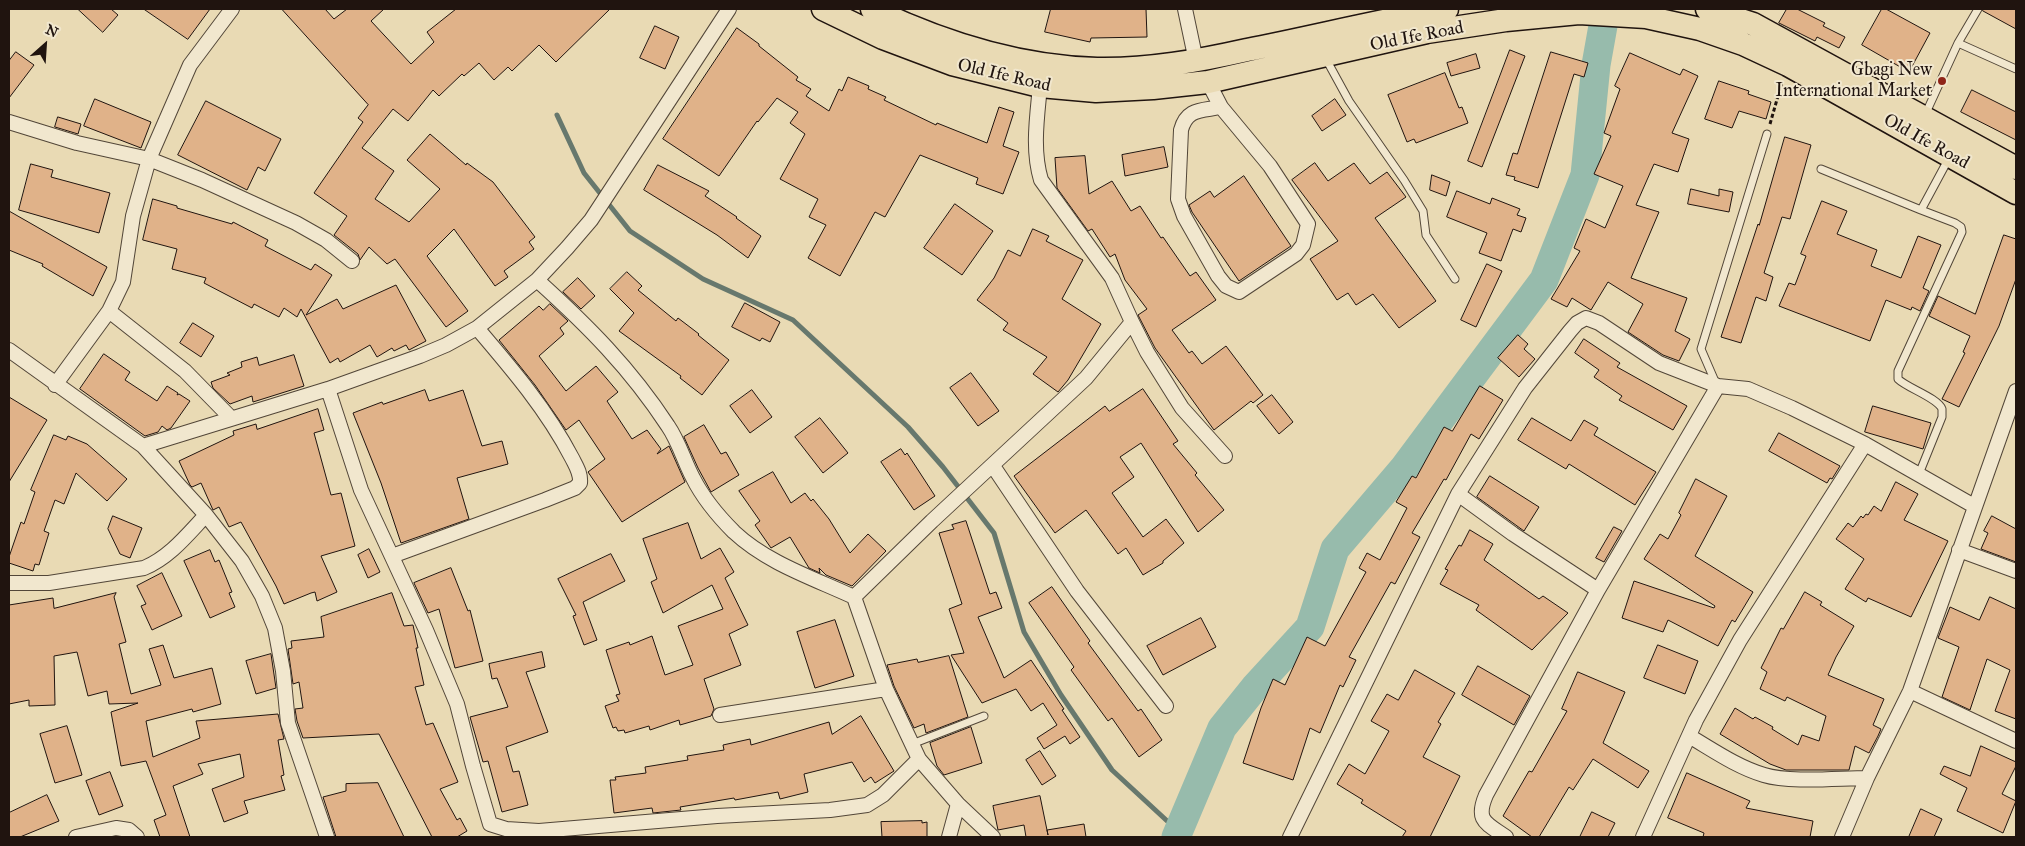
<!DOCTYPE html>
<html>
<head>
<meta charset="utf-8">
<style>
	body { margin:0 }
	#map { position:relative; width:2025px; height:846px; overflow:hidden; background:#e9dab4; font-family:"IM FELL Great Primer",serif }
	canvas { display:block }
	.frame { position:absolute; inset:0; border:10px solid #20140f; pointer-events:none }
	.north { position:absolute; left:20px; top:20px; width:50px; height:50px; -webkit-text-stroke:4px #f1e7ce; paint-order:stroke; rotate:26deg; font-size:14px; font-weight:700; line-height:20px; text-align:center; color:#20140f }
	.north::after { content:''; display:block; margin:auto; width:18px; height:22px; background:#20140f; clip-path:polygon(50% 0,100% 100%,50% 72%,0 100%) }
</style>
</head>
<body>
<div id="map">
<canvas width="2025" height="846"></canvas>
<div class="frame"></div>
<div class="north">N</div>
</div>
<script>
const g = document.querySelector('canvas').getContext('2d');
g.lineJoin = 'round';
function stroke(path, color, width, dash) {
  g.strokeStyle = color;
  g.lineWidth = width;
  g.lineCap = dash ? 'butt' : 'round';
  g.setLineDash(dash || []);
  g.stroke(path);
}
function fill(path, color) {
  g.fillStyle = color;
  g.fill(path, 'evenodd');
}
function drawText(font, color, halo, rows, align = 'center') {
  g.font = font + ' "IM FELL Great Primer",serif';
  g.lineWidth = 4;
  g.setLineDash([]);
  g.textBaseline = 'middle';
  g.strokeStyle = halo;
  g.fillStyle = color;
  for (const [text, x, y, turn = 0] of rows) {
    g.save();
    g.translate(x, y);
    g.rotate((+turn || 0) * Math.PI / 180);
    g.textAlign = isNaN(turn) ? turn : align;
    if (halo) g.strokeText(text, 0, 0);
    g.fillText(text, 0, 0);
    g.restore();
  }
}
const stream = new Path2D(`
	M557 115 584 173 630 231 703 279 793 320 908 427 943 467 994 533 1024 632 1061 695 1112 770 1178 831`);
const river = new Path2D(`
	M1176 837 1222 728 1255 687 1310 627 1335 549 1404 468 1544 280 1585 175 1596 65 1606 9`);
const building = new Path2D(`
	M78 9H111L118 15 103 32Z
	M144 9H210L188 39Z
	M282 9H325L334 19 347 9H384L371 21 411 64 434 42 427 32 456 9H610L556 62 539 45 512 71 508 67 494 80 479 63 464 76 462 74 439 96 433 90 408 121 393 109 362 148 394 171 375 199 409 222 440 189 407 160 430 134 466 165 467 163 493 182 535 237 529 242 534 249 504 271 508 277 495 286 454 229 427 256 468 311 446 327 395 259 387 264 369 247 360 260 358 254 334 235 347 216 314 193 363 122 358 118 368 105Z
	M1051 9H1146L1147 37 1091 38 1090 42 1045 32Z
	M1787 9H1797L1825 23 1823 26 1845 37 1839 48 1817 37 1815 41 1779 23Z
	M1882 9H1886L1930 33 1909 72 1862 45Z
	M1983 9H2016V29L1983 11Z
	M655 26 679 37 665 69 640 58Z
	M737 28 759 44V46L798 77 796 80 811 89 806 96 829 111 839 89 842 91 848 77 869 86 868 89 886 97 884 100 936 125 937 123 987 143 999 107 1014 112 1003 146 1019 152 1003 194 976 184 978 178 920 155 885 217 875 212 840 276 808 258 826 225 809 217 818 199 780 179 805 134 790 123 798 112 777 98 758 122 757 121 719 176 663 139Z
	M1510 50 1525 56 1482 167 1468 161Z
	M16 52 34 65 9 98V61Z
	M1551 52 1588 63 1584 77 1574 74 1538 188 1514 180 1515 177 1506 175 1513 153 1517 154Z
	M1630 53 1680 75 1683 69 1698 76 1672 133 1689 139 1678 172 1654 164 1636 205 1659 212 1631 278 1687 298 1675 331 1690 339 1679 361 1663 355 1628 332 1643 304 1608 282 1591 310 1572 298 1567 307 1551 299 1580 251 1574 248 1586 219 1605 228 1623 186 1594 174 1611 136 1604 133 1620 89 1615 86Z
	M1476 54 1480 68 1451 76 1447 63Z
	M1445 73 1459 108 1462 107 1468 123 1416 143 1414 139 1407 142 1388 95Z
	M1719 81 1749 91 1748 94 1771 102 1766 119 1739 111 1732 128 1705 119Z
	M1972 90 2016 112V140L1961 112Z
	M95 99 151 122 141 148 84 126Z
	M1335 99 1346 115 1322 131 1312 116Z
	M206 101 281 139 265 171 258 167 247 190 178 155Z
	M58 117 81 124 78 134 55 127Z
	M1785 137 1811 145 1790 219 1782 217 1764 273 1773 277 1766 301 1756 297 1741 343 1721 337 1758 224 1759 225Z
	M1164 147 1168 167 1125 176 1122 155Z
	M1085 156 1089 194 1112 181 1131 211 1140 206 1161 238 1163 237 1190 276 1196 272 1216 300 1172 330 1189 353 1192 351 1202 364 1226 346 1263 395 1253 403 1251 401 1214 430 1155 348 1138 315 1147 309 1125 280 1115 254 1110 257 1092 229 1088 231 1057 188 1055 158Z
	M1315 163 1328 181 1354 163 1370 184 1387 172 1406 197 1375 218 1436 301 1399 328 1373 294 1356 305 1348 293 1337 300 1310 259 1338 241 1292 180Z
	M31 164 53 170 51 177 110 193 99 233 19 210Z
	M658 165 709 191 705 196 737 217 736 218 761 236 748 258 717 235 644 190Z
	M1432 175 1450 182 1446 196 1430 190Z
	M1244 176 1291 246 1239 281 1192 212 1189 205 1210 191 1214 197Z
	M1691 189 1719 196V189L1733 192 1729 212 1688 204Z
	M1457 191 1490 204 1492 198 1520 209 1517 215 1526 218 1521 232 1513 229 1501 261 1479 253 1487 233 1447 217Z
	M153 199 177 206V208L232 224 233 222 268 240 265 246 311 270 315 264 332 275 306 315 337 299 343 309 396 285 426 341 409 350 406 345 394 351 392 348 377 357 370 345 340 362 338 358 330 363 301 309 297 317 284 308 279 317 254 304 252 308 204 283 206 278 172 269 177 249 143 240Z
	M1822 201 1847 211 1837 234 1877 250 1871 266 1901 278 1918 236 1941 245 1923 288 1929 291 1920 311 1912 307 1911 310 1886 300 1870 341 1779 306 1789 283 1795 285 1806 256 1801 254Z
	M955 204 993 231 962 275 924 248Z
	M9 211 107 267 93 296 42 266 43 264 9 250Z
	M1033 229 1049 236 1046 241 1083 260 1062 299 1101 324 1068 380 1058 392 1033 374 1047 357 1003 330 1008 323 977 300 994 278 1008 250 1020 256Z
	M2004 235 2016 239V279L1999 326 1959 407 1942 399 1965 353 1963 352 1970 336 1929 316 1938 296 1975 314Z
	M1487 264 1502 271 1476 327 1461 320Z
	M627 272 642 286 638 290 676 321 678 318 699 334 698 335 729 360 702 395 680 378 681 376 619 331 634 313 610 289Z
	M578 278 595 296 581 309 563 292Z
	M745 303 780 322 770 342 762 338 760 341 732 327Z
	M550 304 568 321 560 328 564 334 539 356 566 391 596 366 618 392 607 401 632 439 647 430 661 449 657 454 669 446 685 482 622 522 588 472 605 459 579 420 566 430 535 385 499 340 539 306 543 310Z
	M193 323 214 336 201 357 180 343Z
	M1518 335 1528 344 1524 349 1535 359 1519 377 1498 358Z
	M1584 339 1620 363 1617 367 1687 406 1673 430 1619 400 1622 396 1594 377 1599 370 1575 353Z
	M104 354 130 372 125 380 157 401 167 386 178 393 177 395 179 394 190 401 171 428 167 430 162 426 158 432 145 436 80 389Z
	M294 355 304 386 253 402 252 396 230 404 213 388 211 382 230 375 227 373 242 367 241 362 257 357 259 365Z
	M971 373 999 411 978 426 950 388Z
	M1480 386 1503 400 1479 439 1471 434 1446 480 1444 479 1412 533 1420 537 1395 584 1391 582 1349 657 1356 660 1343 687 1340 685 1320 733 1310 728 1293 780 1243 763 1261 708 1273 679 1285 685 1307 637 1325 646 1366 572 1359 568 1367 553 1380 560 1407 508 1396 502 1412 476 1416 478 1444 427 1452 431Z
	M1143 389 1178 441 1173 444 1197 473 1195 475 1224 510 1198 532 1141 443 1120 457 1134 477 1112 493 1143 537 1166 519 1184 543 1163 561V563L1143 575 1126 548 1118 554 1086 510 1055 533 1014 476 1105 406 1109 411Z
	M425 390 429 401 463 390 482 446 502 441 508 464 457 478 469 519 401 543 381 483 353 413 382 402 383 404Z
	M752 390 772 417 750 433 730 406Z
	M1272 395 1293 422 1279 434 1257 406Z
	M9 397 47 420 9 482Z
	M1873 406 1931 423 1923 449 1865 432Z
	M318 409 324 430 314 433 331 495 341 493 355 546 321 556 337 592 317 601 315 592 311 593 284 604 276 586 241 522 229 527 219 507 213 510 201 483 192 487 190 485 179 461 234 435 233 431 256 424 257 429Z
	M820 418 848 453 823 473 795 437Z
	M1532 418 1571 441 1584 420 1598 428 1594 435 1656 472 1635 505 1569 464 1566 469 1518 440Z
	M704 425 721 454 726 452 739 475 711 492 698 468 684 437Z
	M1779 433 1840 466 1832 479 1830 478 1827 483 1769 451Z
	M54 435 66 440 68 436 87 444 127 479 107 501 76 473 64 504 55 500 44 531 49 533 39 565 35 564 33 571 9 563V557L21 522 24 524 35 492 31 490Z
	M901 449 905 455 907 453 935 496 914 510 881 462Z
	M773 472 791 503 805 493 811 501 813 499 829 519 850 553 868 534 886 551 852 586 826 575 819 568 820 573 809 568 790 537 771 548 755 525 760 521 739 491Z
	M1490 476 1539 507 1524 531 1477 497Z
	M1696 479 1727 496 1695 556 1753 592 1735 622 1732 620 1718 646 1668 620 1663 632 1622 618 1634 581 1714 608 1715 606 1644 559 1660 534 1668 539 1681 515 1679 513Z
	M1896 482 1918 494 1904 520 1948 541 1911 617 1868 598 1866 602 1845 589 1864 559 1836 539 1848 523 1853 527 1861 516 1863 518 1866 514 1868 515 1874 506 1881 511Z
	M113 516 142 528 130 558 120 554 108 529Z
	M1992 516 2016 529V562L1981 549 1988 533 1984 531Z
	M966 521 990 594 996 592 1002 608 978 617 1004 678 1031 660 1064 709 1062 710 1080 737 1070 744 1065 736 1044 749 1037 738 1057 725 1043 703 1031 711 1016 689 982 703 951 655 964 653 949 609 962 604 939 533 954 529 952 525Z
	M688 523 701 559 720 548 734 572 725 578 748 625 729 634 741 665 704 679 714 709 711 716 680 725 679 720 650 730 649 726 625 733 624 730 618 731 616 727 613 728 605 706 619 701 616 695 620 694 606 650 629 642 630 645 652 636 665 675 693 665 678 626 723 609 712 585 663 613 651 582 657 579 643 539Z
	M1614 527 1622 531 1604 562 1596 558Z
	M1470 530 1493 544 1484 560 1539 599 1543 596 1568 613 1532 650 1476 610 1479 605 1440 584 1448 570 1445 569 1459 545 1461 546Z
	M369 549 380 572 368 578 358 555Z
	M210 550 215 562 219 560 232 592 229 593 235 607 210 618 184 561Z
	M611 554 625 581 583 602 597 640 584 645 573 616 576 615 558 579Z
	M451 568 468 611 470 610 483 661 455 668 439 609 428 613 414 583Z
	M162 573 182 616 152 630 141 606 146 604 137 586Z
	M1052 587 1090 641 1088 643 1138 711 1141 709 1162 740 1139 757 1112 718 1108 721 1071 670 1074 667 1029 603Z
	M1805 592 1822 602 1820 605 1854 626 1836 657 1828 675 1884 699 1873 725 1881 729 1878 736 1869 753 1855 746 1849 770H1786L1770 764 1720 734 1735 708 1753 719 1755 717 1773 727 1772 729 1798 745 1802 735 1819 741 1826 716 1787 697 1785 701 1760 689 1767 672 1761 668 1781 628 1783 629Z
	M116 593 114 597 126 642 119 644 131 694 161 685 149 649 163 645 174 678 212 668 221 704 193 712 192 709 146 721 153 757 200 738 196 721 278 714 284 739 278 740 284 775 281 776 285 790 244 801 248 813 224 822 212 789 244 777 240 754 198 764 203 774 173 786 190 837H160L154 820 166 815 146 761 121 766 111 712 138 703 109 704 107 691 88 696 77 652 54 656 55 705 29 706V700L9 704V605L53 598 54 608Z
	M392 593 404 626 413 625 418 648H416L424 685 415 687 426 725 433 723 458 782 440 789 457 820 460 818 467 831 457 837H432L379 734 303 738 297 721 295 709 303 708 299 682 293 684 288 649 292 648 291 641 324 637 321 617Z
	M1990 597 2016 609V719L1995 711 2010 670 1987 659 1970 710 1942 697 1959 647 1938 638 1950 607 1979 620Z
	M1201 618 1216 647 1163 675 1147 646Z
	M835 620 854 676 815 688 797 632Z
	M1658 645 1698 661 1685 694 1644 678Z
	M542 652 545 667 526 672 548 732 506 747 513 772 519 771 528 805 502 812 488 761 483 762 470 717 508 707 497 678 492 679 489 664Z
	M271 654 276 688 256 694 246 661Z
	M949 656 968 717 926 733 924 724 914 728 894 686 887 665 917 659 918 662Z
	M1478 666 1530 696 1514 725 1462 695Z
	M1415 670 1455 693 1438 722 1441 724 1423 757 1460 776 1430 837H1402L1406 831 1361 803 1363 800 1337 784 1349 764 1365 774 1389 731 1371 721 1387 694 1398 700Z
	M1578 672 1625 692 1603 743 1649 771 1638 788 1593 759 1573 790 1569 787 1539 837H1532L1503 816 1529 771 1532 772 1567 711 1562 709Z
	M861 716 894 771 875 783 871 777 864 782 852 762 804 774 808 792 780 799 778 792 735 800 734 798 680 807 681 810 653 813 652 808 614 813 610 780H616L615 777 646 773 645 767 688 760 687 756 724 750 723 745 750 739 751 745 829 722 832 734Z
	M67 726 82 775 55 783 40 734Z
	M971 727 982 763 944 775 937 766 930 743Z
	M1981 746 2016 762V766L2002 794 2016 801 2003 833 1957 811 1967 788 1940 774 1944 766 1970 776Z
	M1040 751 1056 776 1042 785 1026 760Z
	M110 772 123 806 99 815 86 781Z
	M1687 773 1750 801 1746 808 1813 821 1810 837H1703L1704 833 1668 818Z
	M378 783 404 837H336L323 797 346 791V784Z
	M47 795 59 821 20 837H9V813Z
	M1040 796 1048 835 1047 830 1084 824 1086 837H1026L1024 825 998 830 993 806Z
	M1921 809 1942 819 1934 837H1909Z
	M1592 812 1615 823 1608 837H1580Z
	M922 821V823L927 822V837H882L881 822Z`);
const path = new Path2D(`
	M1770 124 1782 82`);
const service = new Path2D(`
	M1958 43 2016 69
	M1326 59 1349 101 1404 180 1423 211 1426 235 1455 279
	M1925 115 1958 43 1978 9
	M1821 169 1921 210
	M1717 386 1701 349 1767 134
	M1919 474 1942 417C1942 416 1942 409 1942 409 1938 398 1907 388 1898 379V371L1962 232 1961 227 1955 223 1921 210 1949 158
	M912 744 984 716`);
const minor = new Path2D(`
	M1185 9 1196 61
	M1208 82 1221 107 1270 166 1308 224 1303 245 1296 254 1239 292 1226 286 1218 276 1184 216 1178 199 1181 130C1187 108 1201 111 1221 107
	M9 122 77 143 149 159 202 180 296 223 326 240 352 261
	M537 280C588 326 630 368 668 426 679 442 684 461 693 478 703 498 718 516 734 532 767 563 813 578 854 597
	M109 311 185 371 231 418
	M1132 322 1147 352 1182 408 1225 456
	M9 350 143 446 206 515 242 561 262 596 275 628 283 671 288 723 327 837
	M55 385 109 311 123 282 133 216 149 159 190 65 232 9
	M328 389 361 490 426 630 457 704 473 766 490 824 506 829 539 831 717 816 830 810 867 805 883 795 919 759
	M143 446 328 389 420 356 446 345 477 328 537 280 567 248 591 220 729 9
	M993 466 1077 591 1166 706
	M1458 494 1513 534 1598 590
	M1959 550 2016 571
	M392 556 545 500 575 488 580 483C581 473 576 466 572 458 547 410 512 369 477 328
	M9 583H49L144 568C170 557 187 535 206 515
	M1910 691 2016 741
	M720 715 886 689
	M1689 736C1713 750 1737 767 1764 775 1790 783 1839 778 1867 778
	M76 837 116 828 129 830 137 837
	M949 837 958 804
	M993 837 958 804 919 759 886 689 854 597 932 521 1086 378 1132 322 1112 278 1041 180C1032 150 1037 118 1040 86
	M1290 837 1458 494 1525 388 1570 331 1577 323 1586 318 1599 323 1659 363 1718 386 1748 389 1792 408 1865 444 1974 506
	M1506 837C1486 823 1475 821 1486 795L1598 590 1718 386
	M1643 837 1696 720 1740 640 1865 444
	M1842 837 1867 778 1910 691 2016 391`);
const primary = new Path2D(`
	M823 9 883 38 952 64 1040 86 1096 91 1153 88 1208 82 1427 32 1506 20 1579 13 1646 17 1700 29 1743 44 1788 65 2016 193
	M872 9C941 42 1020 67 1097 69 1148 70 1198 61 1247 50 1314 37 1380 20 1447 9
	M1707 9 1753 24 2016 168`);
const markers = [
	[1942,81,5,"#8f2418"]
];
const streetNames = [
	["Old Ife Road",1417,37,-11],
	["Old Ife Road",1004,76,13],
	["Old Ife Road",1926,142,29]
];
const poiNames = [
	["Gbagi New",1932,71],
	["International Market",1932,92]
];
stroke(stream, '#67786d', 5);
stroke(river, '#97bbac', 29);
fill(building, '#e0b289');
stroke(building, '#20140f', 1);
stroke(service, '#524638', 9);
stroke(minor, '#524638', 16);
stroke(primary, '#20140f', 25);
stroke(path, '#20140f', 3, [4, 2.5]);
stroke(service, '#f1e7ce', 7);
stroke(minor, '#f1e7ce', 14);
stroke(primary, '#e9dab4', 22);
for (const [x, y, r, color] of markers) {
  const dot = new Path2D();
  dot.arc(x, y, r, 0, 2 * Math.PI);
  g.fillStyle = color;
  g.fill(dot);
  stroke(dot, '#f1e7ce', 2);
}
drawText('18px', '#20140f', '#f1e7ce', streetNames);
drawText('18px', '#20140f', '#f1e7ce', poiNames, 'right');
</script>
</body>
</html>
